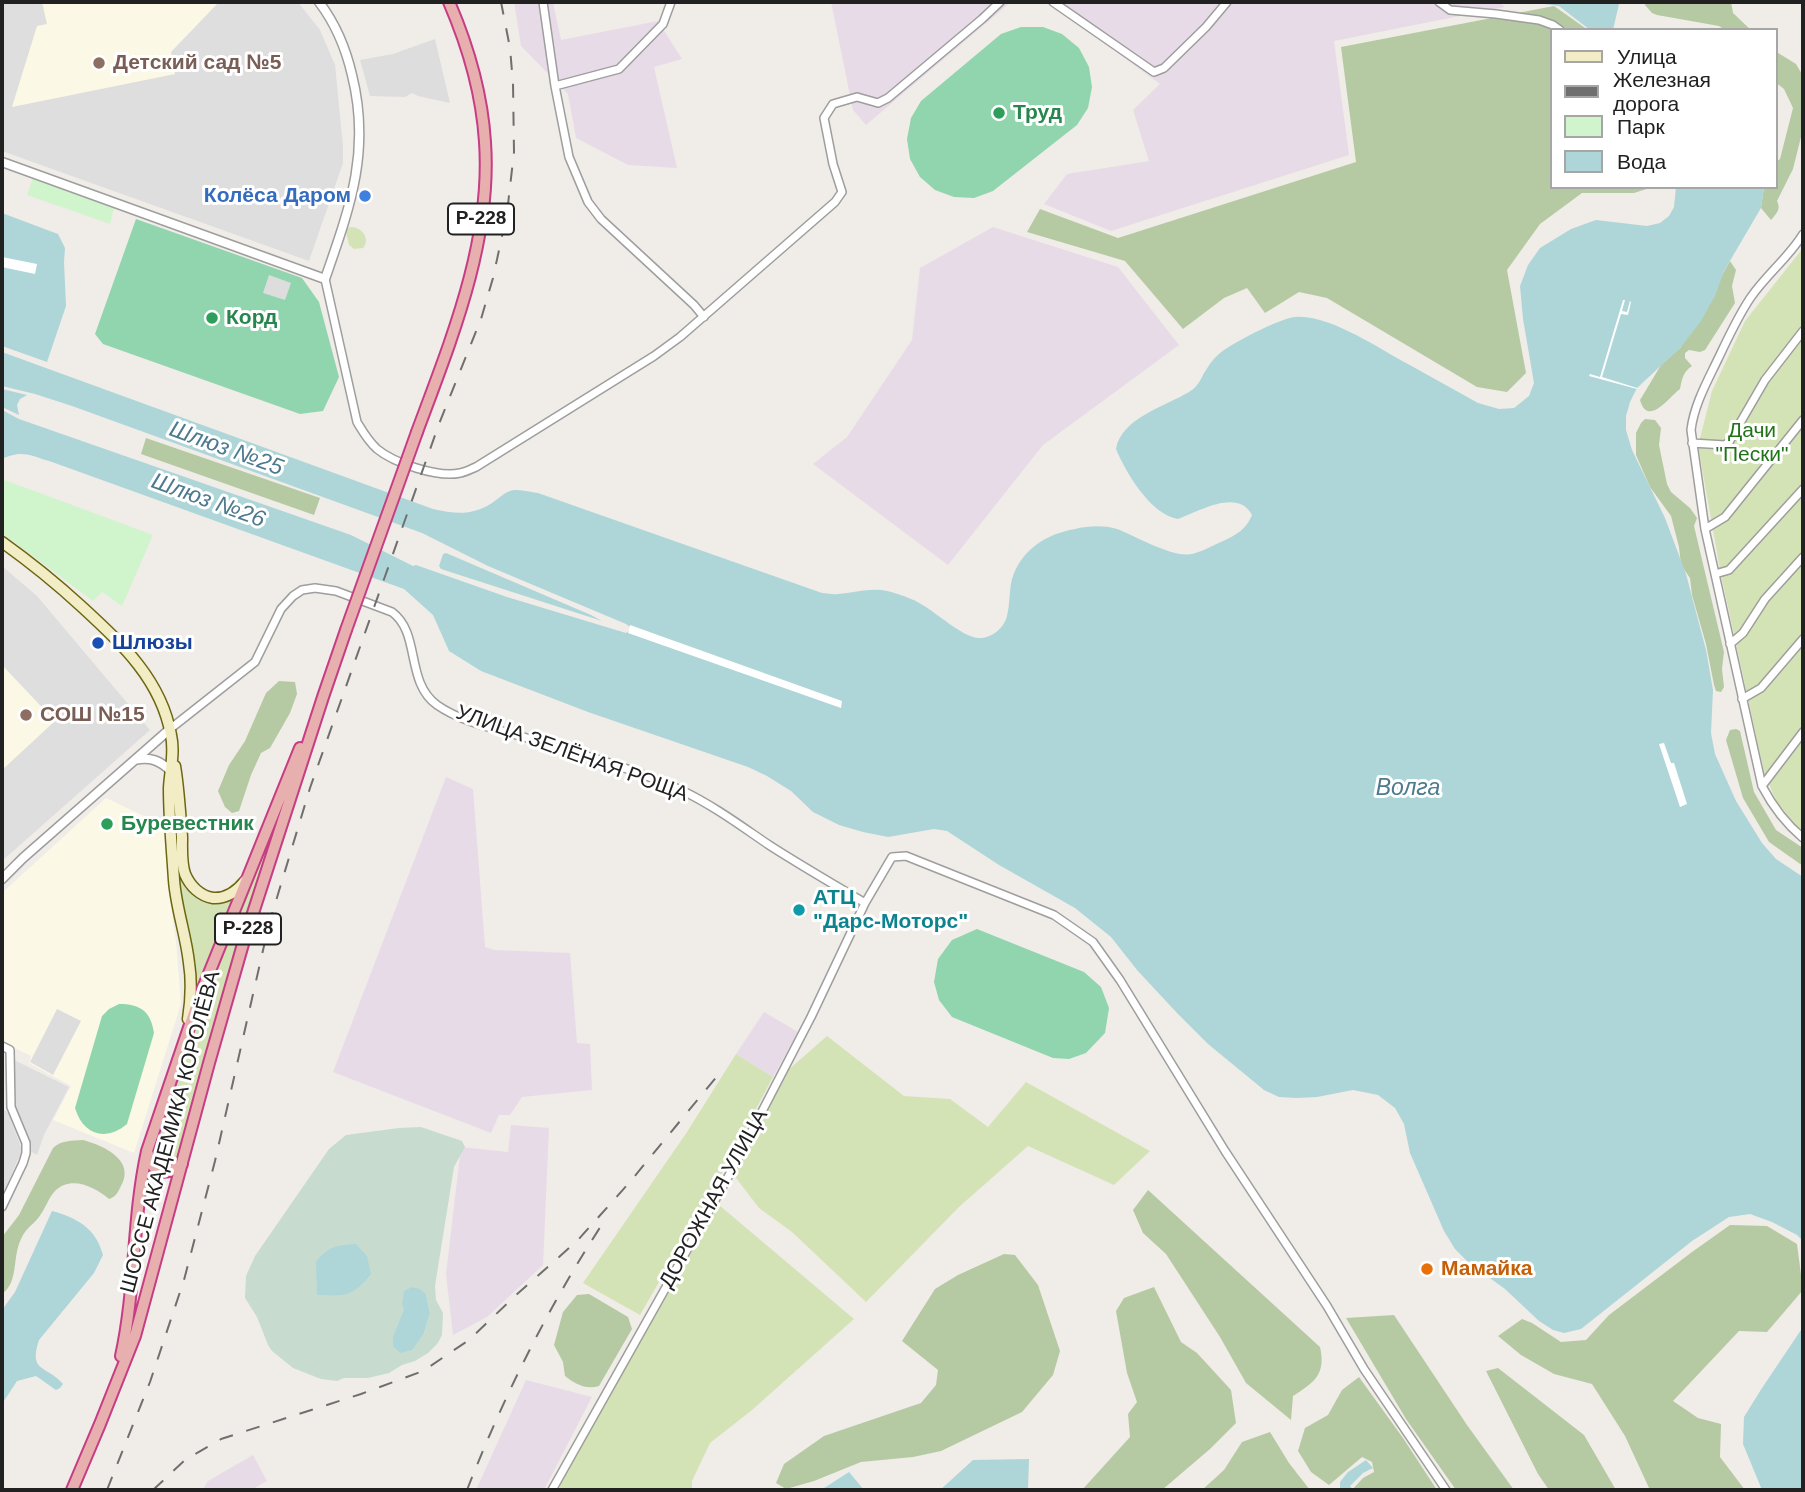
<!DOCTYPE html>
<html>
<head>
<meta charset="utf-8">
<style>
	body { margin:0 }
	#map { position:relative; width:1805px; height:1492px; overflow:hidden; background:#f0ece8; font-family:Arial,sans-serif }
	canvas { display:block }
	.frame { position:absolute; inset:0; border:4px solid #212121; pointer-events:none }
	.legend { position:absolute; left:1550px; top:28px; width:228px; height:161px; box-sizing:border-box; background:#fff; border:2px solid #a6a6a6; margin:0; padding:9px 12px; list-style:none; font-size:21px; color:#212121 }
	.legend li { display:flex; align-items:center; gap:14px; height:35px }
	.legend b { width:35px; border:2px solid #a6a6a6 }
</style>
</head>
<body>
<div id="map">
<canvas width="1805" height="1492"></canvas>
<div class="frame"></div>
<ul class="legend">
<li><b style="height:9px;background:#f2edc4"></b>Улица</li>
<li><b style="height:9px;background:#6f6f6f"></b>Железная дорога</li>
<li><b style="height:19px;background:#d0f4cc"></b>Парк</li>
<li><b style="height:19px;background:#aed6d8"></b>Вода</li>
</ul>
</div>
<script>
const g = document.querySelector('canvas').getContext('2d');
g.lineJoin = 'round';
function fill(path, color) {
  g.fillStyle = color;
  g.fill(path, 'evenodd');
}
function stroke(path, color, width, dash) {
  g.strokeStyle = color;
  g.lineWidth = width;
  g.lineCap = dash ? 'butt' : 'round';
  g.setLineDash(dash || []);
  g.stroke(path);
}
function drawText(font, color, halo, rows, align = 'center') {
  g.font = font + ' Arial,sans-serif';
  g.lineWidth = 6;
  g.setLineDash([]);
  g.textBaseline = 'middle';
  g.strokeStyle = halo;
  g.fillStyle = color;
  for (const [text, x, y, turn = 0] of rows) {
    g.save();
    g.translate(x, y);
    g.rotate((+turn || 0) * Math.PI / 180);
    g.textAlign = isNaN(turn) ? turn : align;
    if (halo) g.strokeText(text, 0, 0);
    g.fillText(text, 0, 0);
    g.restore();
  }
}
const residential = new Path2D(`
	M2 2H298L320 30 335 65 343 146V163L309 261 2 151Z
	M2 566 37 596 150 730 2 861Z
	M12 1059 69 1087 44 1135 37 1155 30 1151 29 1144 14 1106Z
	M2 1109 8 1112 22 1150 2 1196Z`);
const industrial = new Path2D(`
	M514 2H553L561 40 658 21 682 59 654 67 677 168 628 165 576 138 568 94 521 46Z
	M831 2H1011L866 125 853 110Z
	M1048 2H1499L1505 7 1334 41 1349 155 1111 231 1044 204 1067 174 1149 161 1133 110 1160 84Z
	M993 227 1118 267 1179 345 1043 445 948 565 813 464 847 437 912 340 920 268Z
	M446 777 473 789 485 947 494 950 570 953 577 1043 590 1044 592 1090 522 1097 510 1115H499L491 1133 333 1072Z
	M764 1012 798 1032 773 1077 736 1054Z
	M511 1125 549 1128 543 1265 487 1317 453 1335 446 1274 461 1147 508 1152Z
	M526 1380 592 1397 544 1490H476Z
	M253 1455 267 1481 251 1490H206L204 1487 208 1481Z`);
const education = new Path2D(`
	M42 2H219L171 52 175 74 12 107 37 26 47 24Z
	M2 665 55 721 2 770Z
	M106 798 165 826 170 899 176 941 181 1004 134 1153 53 1120 71 1086 29 1063 31 1056 2 1042V893Z`);
const grass = new Path2D(`
	M351 227C362 227 371 239 363 248L354 249 349 245 346 232 348 228Z
	M1803 248V834L1776 801 1764 772 1721 575 1698 446 1712 391 1745 321Z
	M292 783 178 1160C171 1167 167 1168 158 1165L152 1155 205 1001Z
	M177 870H180C189 901 203 909 233 900L196 992C192 951 180 911 177 870Z
	M827 1036 904 1096 950 1099 988 1127 1026 1082 1150 1151 1114 1185 1028 1146 959 1207 866 1302 792 1232 759 1208 733 1174 787 1071Z
	M736 1054 773 1077 724 1169 640 1315 583 1283 687 1132Z
	M719 1205 854 1319 752 1410 710 1443 692 1481V1490H559L562 1477Z`);
const forest = new Path2D(`
	M1646 2H1731L1733 13 1751 30H1725L1719 26 1657 15 1652 13 1645 5Z
	M1554 6 1588 30H1551V187H1653L1634 193H1582L1540 224 1507 270 1526 373 1507 392 1477 387 1327 298 1299 292 1265 313 1247 288 1224 298 1183 329 1125 261 1027 232 1040 209 1118 238 1356 162 1341 47Z
	M1775 51 1796 64 1803 76V129L1793 169 1777 201C1781 209 1777 213 1771 220L1761 208 1764 187H1775V163L1780 159 1793 108 1784 89 1775 82Z
	M1730 261 1736 270 1732 286 1735 303 1705 350 1700 352 1689 350 1685 353V358L1692 366C1683 372 1682 379 1680 389 1670 396 1648 428 1640 400L1661 365 1681 347Z
	M1645 419 1655 420 1661 428 1659 445 1667 484 1671 492 1690 508 1697 518 1694 526 1724 652 1722 669 1724 687 1721 692 1716 691 1714 685 1706 644 1692 595 1690 578 1681 565 1679 547 1671 516 1650 487 1636 455V433L1641 423Z
	M146 438 320 498 314 515 141 454Z
	M279 681 295 682 297 694 290 713 270 748 261 753 251 775 239 811 232 813 225 807 218 791 229 765 245 741 266 693Z
	M1736 729 1740 731 1754 792 1776 830 1803 848V866L1769 842 1743 798 1726 740 1730 730Z
	M83 1140C105 1146 137 1161 120 1188 117 1194 115 1197 109 1199 95 1187 71 1175 55 1191 49 1197 46 1207 41 1214 35 1224 26 1227 21 1239 12 1257 19 1282 2 1294V1237L19 1215 53 1148C61 1140 72 1141 83 1140Z
	M1148 1190 1320 1347C1326 1374 1315 1382 1293 1396L1291 1420 1246 1383 1220 1337 1166 1254 1143 1233 1133 1210Z
	M1730 1225 1767 1226 1797 1244 1803 1290 1767 1332 1739 1331 1673 1401 1698 1418 1721 1424 1720 1457 1745 1490H1650L1625 1436 1592 1384 1554 1374 1521 1355 1498 1336 1522 1319 1532 1323 1561 1342 1586 1340 1609 1315 1692 1252Z
	M1004 1254 1015 1255 1038 1285 1060 1351 1053 1375 1022 1412 941 1451 913 1457 861 1462 814 1481 786 1489 776 1483 784 1464 824 1436 921 1403 936 1385 938 1370 902 1341 935 1289 958 1275Z
	M1154 1287 1181 1342 1197 1353 1231 1390 1236 1423 1210 1449 1162 1490H1082L1130 1437 1128 1414 1137 1402 1127 1373 1116 1311 1124 1298Z
	M589 1294 628 1317 632 1329 599 1386C586 1390 575 1384 565 1376L563 1362 554 1345 563 1312 577 1295Z
	M1394 1315 1467 1425 1514 1490H1456L1406 1419 1346 1318Z
	M1498 1368 1584 1435 1616 1490H1549L1538 1474 1486 1371Z
	M1359 1377 1403 1438 1437 1490H1352L1363 1478 1374 1472 1372 1462 1362 1457 1329 1485 1311 1472 1298 1451 1305 1428 1328 1415 1342 1390Z
	M1270 1432 1289 1463 1310 1490H1202L1224 1470 1242 1442Z`);
const wetland = new Path2D(`
	M421 1127 462 1141 465 1147 454 1167 435 1286 436 1300 443 1313 442 1335 438 1343 428 1353 415 1361 402 1365 389 1373 368 1378H344L337 1381 321 1379 293 1368 272 1351 268 1345 257 1317 245 1298 246 1276 255 1256 329 1149 346 1135 399 1128ZM426 1294 430 1313 424 1333 404 1310Z`);
const park = new Path2D(`
	M33 178 114 208 110 224 27 195Z
	M2 479 153 535 122 606 102 592 93 601 2 533Z`);
const pitch = new Path2D(`
	M1021 27H1043L1062 34 1079 48 1089 67 1092 87 1088 108 1077 125 993 191 974 198 954 197 935 190 920 177 910 159 907 139 911 118 921 101 1001 34Z
	M136 219 302 278 319 302 339 377 323 411 300 414 103 344 95 334Z
	M977 929 1084 972 1101 987 1109 1008 1105 1033 1086 1053 1069 1059 1053 1058 952 1017 939 1000 934 982 938 959 952 940Z
	M119 1004C140 1004 151 1011 154 1033L127 1124C106 1142 83 1135 75 1108L102 1016 109 1009Z`);
const parking = new Path2D(`
	M435 39 450 103 418 96 412 93 405 97 370 96 360 60 393 54Z
	M269 275 291 283 285 300 263 293Z
	M57 1009 81 1021 53 1075 30 1062Z`);
const water = new Path2D(`
	M1529 2H1616L1619 4 1613 30H1590L1559 6Z
	M1676 187H1764L1761 208 1724 271 1715 296 1701 321 1681 347 1637 388 1630 402 1626 416V430L1632 450 1665 518 1686 574 1706 650 1713 690 1711 733 1715 754 1736 801 1762 843 1776 859 1803 877V1241L1797 1235 1772 1222 1750 1214 1729 1217 1692 1241 1581 1329 1564 1333 1553 1330 1539 1321 1505 1289 1469 1263 1455 1249 1444 1231 1410 1153 1404 1124 1395 1108 1378 1095 1353 1090 1317 1097 1296 1098 1279 1097 1264 1090 1208 1044 1177 1013 1137 970 1111 937 1075 908 999 865 947 831 934 829 888 837 863 832 839 825 813 812 791 791 767 776 748 767 588 712 481 671 449 651 433 615 404 589 52 462C31 456 23 449 2 459V410L19 419 351 535 413 566 416 565 507 597 626 633 630 630V627L626 624 488 566 422 533 72 406 35 394 2 386V352L433 509C453 513 467 516 487 506 495 502 502 494 510 491 518 488 529 492 538 493L822 593C828 593 833 595 838 594 852 593 866 589 881 590 890 591 902 595 911 599 931 606 962 639 980 638 992 638 1004 628 1007 616 1010 604 1009 591 1012 579 1021 550 1046 534 1075 529 1088 526 1103 525 1117 529 1136 536 1172 558 1192 554 1201 552 1212 546 1221 542 1236 535 1246 530 1252 515 1238 488 1199 511 1178 519 1151 515 1126 473 1116 449 1121 418 1166 406 1189 392 1200 386 1201 376 1208 367 1212 360 1220 352 1227 348 1241 339 1279 319 1295 317 1327 313 1380 349 1408 364 1431 377 1455 390 1478 403L1499 409 1514 408 1529 396 1534 383 1523 319 1520 286 1528 265 1540 248 1571 229 1596 220 1647 226 1660 223 1669 216 1674 207Z
	M2 213 58 234 65 248 64 262 66 306 47 362 2 346Z
	M2 389 27 395 20 399 17 405 19 415 2 407Z
	M446 553 591 615 602 621 441 569 439 566 443 554Z
	M52 1211C77 1218 96 1228 103 1255L94 1273 39 1340C28 1373 47 1365 63 1384L60 1388 56 1390 36 1376 17 1381 2 1404V1310L15 1292Z
	M356 1244 367 1256 371 1274C352 1297 347 1296 317 1295L316 1262C328 1246 337 1245 356 1244Z
	M412 1287 420 1289 426 1294 430 1313 424 1333 412 1350 400 1353 393 1346V1337L404 1310 402 1304 404 1291Z
	M1803 1327V1490H1762L1743 1444 1744 1417 1762 1388Z
	M1029 1459 1028 1490H940L973 1460Z
	M1366 1460 1373 1468 1363 1473 1350 1486 1353 1490H1338L1340 1488V1482L1348 1472Z
	M849 1472 864 1490H821Z`);
const pier = new Path2D(`
	M2 257 37 264 35 274 2 267Z
	M1623 300H1625L1622 311 1627 312 1630 301 1631 302 1628 315 1621 314 1602 377 1637 388V389L1589 376 1590 374 1600 377Z
	M630 625 842 701 841 708 628 633Z
	M1664 743 1671 763H1674L1687 804 1680 807 1659 744Z`);
const minor = new Path2D(`
	M543 2 555 86 569 157 588 202 601 219 694 305 704 317
	M1053 2 1154 72 1164 68 1206 27 1227 2
	M1439 2 1450 10 1496 14 1539 20 1553 25 1560 30
	M555 86 619 69 663 24 671 2
	M1803 234C1789 257 1767 274 1751 297 1738 316 1728 338 1718 359 1707 382 1694 405 1691 430L1705 529 1762 786C1773 807 1785 823 1803 838
	M325 279 357 422C363 432 368 441 377 449 394 463 438 478 460 473 466 472 471 469 476 467L654 356 680 337 835 202 842 192 833 164 824 118 833 104 857 97 878 103 888 98 982 19 1000 2
	M1692 443 1725 445 1729 442 1765 380 1803 331
	M1705 529 1725 517 1803 420
	M1715 574 1729 570 1803 489
	M1730 644 1743 633 1765 599 1803 557
	M1742 699 1761 688 1803 639
	M170 729 255 662 281 609 293 596 302 590 315 588 336 591 392 612C421 633 405 682 437 705 463 723 497 729 527 738 579 754 633 768 683 791 714 806 741 826 769 845 800 865 833 884 865 903
	M1762 786 1803 732
	M2 1046 10 1050 11 1107 26 1143V1153L23 1163 2 1207
	M552 1490 728 1177 811 1017 865 903 892 857 906 856 1054 915 1093 942 1120 980 1225 1151 1327 1306 1364 1369 1446 1490`);
const tertiary = new Path2D(`
	M2 162 325 279C350 207 371 151 352 75 346 49 335 23 319 2
	M135 760C150 756 160 761 171 771
	M2 879 23 858 170 729`);
const secondary = new Path2D(`
	M2 542C30 562 56 583 81 606 121 643 161 679 171 735 175 753 170 770 169 788 169 819 172 849 174 880 176 908 186 935 189 963 192 982 191 1000 188 1019
	M175 766C179 790 180 813 182 837 182 849 181 863 185 874 190 886 200 896 213 898 227 899 237 891 245 881`);
const trunk = new Path2D(`
	M417 432C451 340 492 242 485 142 482 94 468 46 449 2
	M148 1154C153 1174 165 1177 182 1164
	M121 1356C136 1288 132 1219 147 1151L199 998 300 748
	M72 1490 100 1424 135 1336 209 1063 243 944 323 697 346 630`);
const rail = new Path2D(`
	M107 1490 150 1382 184 1280 215 1161 269 924 310 788 439 424 481 319 493 278 507 213 514 152 513 83 510 48 501 2
	M153 1490 185 1460 221 1439 361 1394 423 1371 469 1340 515 1296 577 1241 629 1183 718 1075
	M467 1490C503 1398 547 1309 601 1226`);
const trunkBridge = new Path2D(`
	M346 630 417 432`);
const markers = [
	[99,63,7,"#8d6e63"],
	[999,113,7,"#2e9e5b"],
	[365,196,7,"#3f7fe0"],
	[212,318,7,"#2e9e5b"],
	[98,643,7,"#1a4fb4"],
	[26,715,7,"#8d6e63"],
	[107,824,7,"#2e9e5b"],
	[799,910,7,"#0f9aa8"],
	[1427,1269,7,"#e8710a"]
];
const shields = [
	[481,219,66],
	[248,929,66]
];
const shieldNames = [
	["Р-228",481,219],
	["Р-228",248,929]
];
const educationNames = [
	["Детский сад №5",113,63],
	["СОШ №15",40,715]
];
const leisureNames = [
	["Труд",1013,113],
	["Корд",226,318],
	["Буревестник",121,824]
];
const shopNames = [
	["Колёса Даром",351,196]
];
const parkNames = [
	["Дачи",1752,431],
	["\"Пески\"",1752,455]
];
const transitNames = [
	["Шлюзы",112,643]
];
const streetNames = [
	["УЛИЦА ЗЕЛЁНАЯ РОЩА",572,754,20],
	["ШОССЕ АКАДЕМИКА КОРОЛЁВА",171,1132,-75],
	["ДОРОЖНАЯ УЛИЦА",714,1199,-61]
];
const cultureNames = [
	["АТЦ",813,898],
	["\"Дарс-Моторс\"",813,922]
];
const foodNames = [
	["Мамайка",1441,1269]
];
const waterNames = [
	["Шлюз №25",226,449,20],
	["Шлюз №26",208,501,20],
	["Волга",1408,789]
];
fill(residential, '#dfdede');
fill(industrial, '#e8dbe8');
fill(education, '#fcf8e6');
fill(grass, '#d4e3b5');
fill(forest, '#b5caa2');
fill(wetland, '#c7dccf');
fill(park, '#d0f4cc');
fill(pitch, '#91d5ae');
fill(parking, '#ddd');
fill(water, '#aed6d8');
fill(pier, '#fff');
stroke(minor, '#9e9e9e', 10);
stroke(tertiary, '#9e9e9e', 11);
stroke(secondary, '#6c6613', 13);
stroke(trunk, '#c63d84', 14);
stroke(minor, '#fff', 7);
stroke(tertiary, '#fff', 8);
stroke(secondary, '#f2edc4', 10);
stroke(trunk, '#e7b0af', 10);
stroke(rail, '#6f6f6f', 2, [14, 14]);
stroke(trunkBridge, '#c63d84', 14, []);
stroke(trunkBridge, '#e7b0af', 10);
for (const [x, y, r, color] of markers) {
  const dot = new Path2D();
  dot.arc(x, y, r, 0, 2 * Math.PI);
  g.fillStyle = color;
  g.fill(dot);
  stroke(dot, '#fff', 2.5);
}
for (const [x, y, w] of shields) {
  const box = new Path2D();
  box.roundRect(x - w / 2, y - 15.5, w, 31, 5);
  g.fillStyle = '#fff';
  g.fill(box);
  stroke(box, '#212121', 2);
}
drawText('bold 19px', '#212121', null, shieldNames);
drawText('bold 21px', '#785e54', '#fff', educationNames, 'left');
drawText('bold 21px', '#27864d', '#fff', leisureNames, 'left');
drawText('bold 21px', '#366cbe', '#fff', shopNames, 'right');
drawText('21px', '#22731a', '#fff', parkNames);
drawText('bold 21px', '#164399', '#fff', transitNames, 'left');
drawText('21px', '#212121', '#fff', streetNames);
drawText('bold 21px', '#0d838f', '#fff', cultureNames, 'left');
drawText('bold 21px', '#c56008', '#fff', foodNames, 'left');
drawText('italic 23px', '#4d7a8f', '#fff', waterNames);
</script>
</body>
</html>
